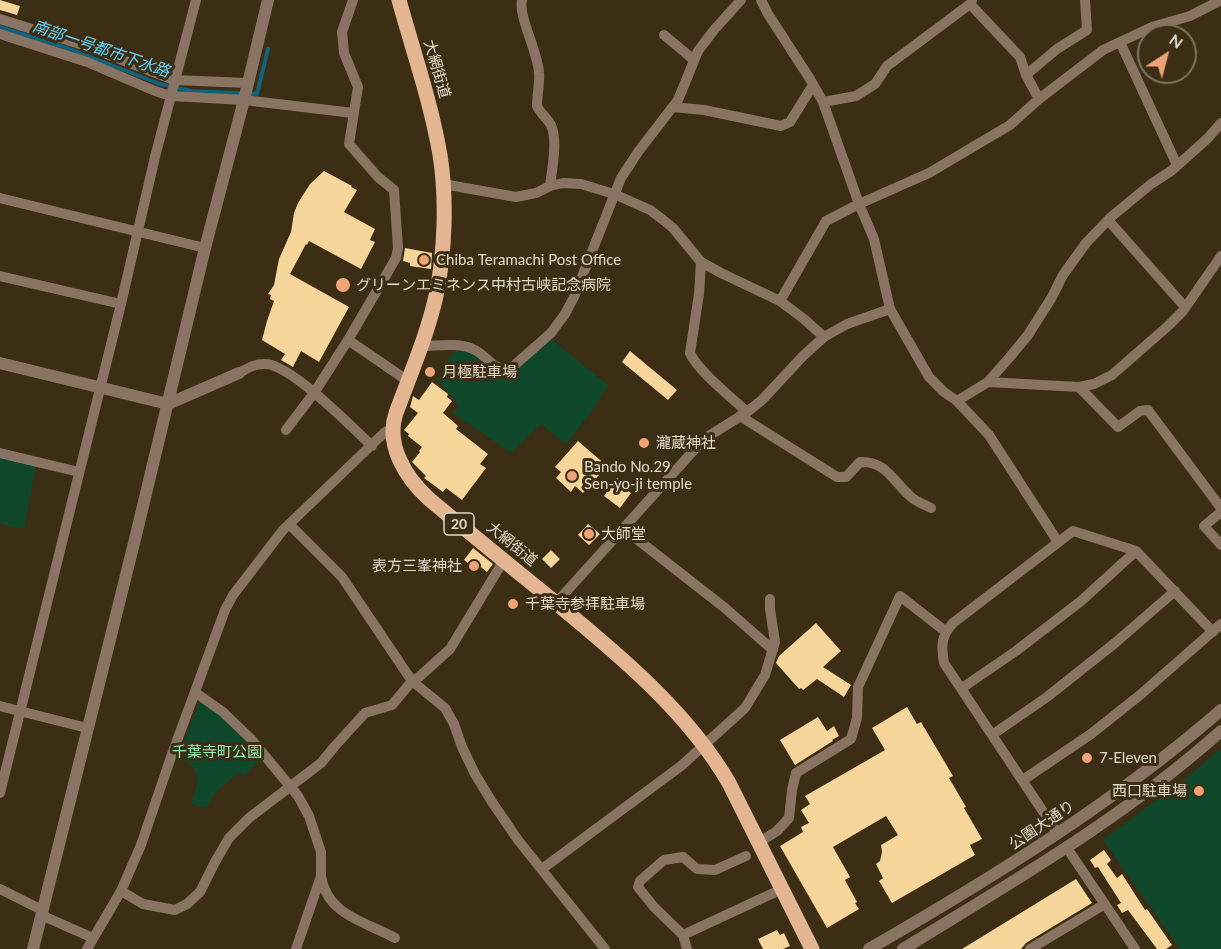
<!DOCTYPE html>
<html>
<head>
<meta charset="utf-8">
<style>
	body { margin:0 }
	#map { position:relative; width:1221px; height:949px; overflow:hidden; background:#3b2e15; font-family:Lato,sans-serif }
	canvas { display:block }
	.north { position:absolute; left:1137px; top:24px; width:60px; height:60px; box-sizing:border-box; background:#3b2e15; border:2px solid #7e735e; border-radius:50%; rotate:36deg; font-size:16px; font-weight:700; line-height:24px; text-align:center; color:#e2dacb }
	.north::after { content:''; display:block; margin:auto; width:21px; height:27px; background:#efa376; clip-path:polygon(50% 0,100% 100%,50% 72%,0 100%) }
</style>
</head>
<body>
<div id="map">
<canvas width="1221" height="949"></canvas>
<div class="north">N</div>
</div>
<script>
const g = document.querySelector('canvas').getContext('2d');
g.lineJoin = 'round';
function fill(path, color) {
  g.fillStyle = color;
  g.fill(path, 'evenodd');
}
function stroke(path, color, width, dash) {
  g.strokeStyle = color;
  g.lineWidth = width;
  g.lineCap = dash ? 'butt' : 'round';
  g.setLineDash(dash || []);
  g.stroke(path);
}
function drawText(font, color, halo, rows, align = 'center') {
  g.font = font + ' Lato,"Noto Sans JP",sans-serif';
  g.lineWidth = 6;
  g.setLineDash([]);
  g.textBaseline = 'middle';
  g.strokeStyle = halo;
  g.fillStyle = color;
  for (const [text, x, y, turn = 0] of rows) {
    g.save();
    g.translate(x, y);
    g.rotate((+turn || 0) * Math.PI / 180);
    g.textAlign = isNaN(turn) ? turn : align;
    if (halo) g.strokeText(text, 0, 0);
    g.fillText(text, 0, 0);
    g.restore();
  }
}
const green = new Path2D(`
	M550 338 608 385 595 407 566 444 541 424 511 453 453 413 459 406 437 380 456 349 471 352 500 373Z
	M0 457 36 466 24 529 0 524Z
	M200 700 221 715 243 736 261 759 244 776 239 772 215 793 207 808 191 804C196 791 202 777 191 765 188 762 182 760 178 758Z
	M1221 748V949H1180L1103 840 1189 776Z`);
const stream = new Path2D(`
	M0 27 70 49 160 84 191 91 257 94 268 49`);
const building = new Path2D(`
	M0 0 20 6 17 15 0 10Z
	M324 171 352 186 351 187 357 190 344 212 375 229 370 240 375 242 361 269 309 241 307 245 306 244 290 274 349 307 319 362 301 351 293 367 281 360 285 354 262 340 267 321 274 301 270 299 271 295 268 294 274 285 279 259 291 232 294 213 298 203 310 184Z
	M405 248 432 253 431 269 410 266V263L403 261Z
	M630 351 677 390 668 400 622 362Z
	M432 382 448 394 447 397 452 401 443 413 458 426 456 429 488 454 480 464 486 468 462 500 446 488 443 492 424 478 426 476 412 462 420 452 419 451 422 447 408 436 409 434 404 430 418 413 410 407 413 396 419 400Z
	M578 441 607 466 583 493 575 486 571 492 556 478 561 472 555 467Z
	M617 478 629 487 627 490 631 493 620 508 604 496Z
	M588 524 600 534 589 545 578 535Z
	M511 532 529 547 519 559 501 545Z
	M473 548 493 564 487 572 477 564 474 568 464 560Z
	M551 550 560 559 551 568 542 559Z
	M816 623 841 651 823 667 851 685 844 697 817 679 803 690 801 688 799 689 776 663 779 656Z
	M907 707 917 724 921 722 953 776 949 778 966 807 964 808 982 839 970 845 975 855 892 903 879 881 883 878 876 864 880 861 882 852 881 845 898 835 886 816 833 847 850 877 845 880 857 902 855 903 859 909 827 928 780 846 803 832 801 827 809 823 801 810 810 804 805 796 885 750 872 728Z
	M818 717 827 731 834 726 839 736 832 740 833 741 795 765 780 740Z
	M1104 850 1111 860 1107 864 1117 878 1122 874 1145 910 1147 909 1172 945 1166 949H1157L1128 910 1122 913 1117 905 1121 903 1098 867 1095 868 1090 860Z
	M1076 879 1092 903 1026 943 1021 949H962Z
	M777 930 780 935 784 933 790 946 783 949H763L758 939Z`);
const minor = new Path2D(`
	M522 0C518 16 538 52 539 73 540 83 537 95 537 106 540 113 547 118 551 125 558 141 552 169 550 186
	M761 0 768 14 810 79 823 102 859 204 874 239 890 309 929 377 944 392 957 401 989 435 1058 542
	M970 4 1020 57 1026 75 1039 99 1103 50 1152 27 1190 16 1221 0
	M0 19 86 46 174 80 247 83
	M0 34 87 62 155 91 171 96 244 100 353 113
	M664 35 694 60
	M1120 42 1177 165
	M1026 75 1057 49 1087 30 1085 0
	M823 102 856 96 875 84 887 66 970 4 972 0
	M673 107 704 110 781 126 790 122 813 85
	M443 184 516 197 536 193 550 186 563 183 581 184 614 194 650 210 662 219 673 228 701 262 699 294 690 353C697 370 732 398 747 412
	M0 198 205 248
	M1108 220 1185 307
	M701 262 721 273 780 301 804 319 824 337
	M0 276 121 304
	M780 301 826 221 859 204 929 173 1010 125 1039 99
	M348 340 408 381
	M420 346C437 346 458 342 473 349 487 355 491 369 509 370L551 333 565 314 574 297 621 178 638 152 678 100 698 51 714 30 741 0
	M239 373C248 368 256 363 266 364 291 365 352 427 372 446
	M988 382 1079 387 1094 384 1112 375 1168 326 1183 311 1221 256
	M1079 387 1118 427 1140 411 1148 410 1221 508
	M957 401 988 382 1009 358 1028 335 1052 297 1063 275 1086 243 1111 217 1151 184 1171 171 1188 156 1208 138 1221 123
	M740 416 837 477H846L860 462C886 461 893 481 910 496 916 502 924 504 931 508
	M286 430 314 393 348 340 396 258 398 248 394 190 378 177 349 144 358 87 344 53 342 32 353 0
	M0 453 79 472
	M1221 512 1204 526 1221 545
	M289 524 342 577 412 681 445 708 454 724 462 747 475 774 492 802 518 840 605 949
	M624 529 725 608 773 650
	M556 603 704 439 747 412 762 400 803 356 824 337 847 324 890 309
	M962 688 1016 651 1081 601 1136 551
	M196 693 223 712 251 739 298 796 309 816 321 852V876L296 949
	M0 706 87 728
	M992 735 1047 697 1115 643 1175 591
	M1023 780 1091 734 1140 695 1221 624
	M0 793 121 304 155 157 196 0
	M1058 834 944 663C941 646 941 636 953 623L1073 531 1136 551 1213 632
	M758 843 777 831 789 818 792 790 796 773 851 739 857 718 858 687 900 596 945 631
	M1067 848 1135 949
	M542 869 681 766 745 708 765 675 775 642 770 609V599
	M321 876C327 915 364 921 395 938
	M0 889 42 910
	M121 891 143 904 175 910 187 904 200 892 215 862 229 838 249 818 321 763 335 746 365 713 392 705 412 681 419 677 450 649 504 560
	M41 915 93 938
	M683 935 782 889
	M87 949 121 891 141 845 171 757 225 610 233 595 283 530 384 433 392 428
	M687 949 683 935 654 907 638 887 640 881 664 860 683 857 697 869 715 870 746 856
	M1030 949 1105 904`);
const tertiary = new Path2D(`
	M0 363 168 404 239 373
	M33 949 136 535 205 248 244 100 268 0
	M869 949C992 878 1114 803 1221 710
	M903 949C1012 882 1125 817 1221 731`);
const primary = new Path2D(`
	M399 0C413 51 431 102 440 155 447 199 445 252 436 296 427 336 410 375 396 413 385 445 406 478 429 499 471 534 513 568 556 603 618 654 688 712 729 783L812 949`);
const markers = [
	[424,260,6,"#efa376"],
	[343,285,8,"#efa376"],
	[430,372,6,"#efa376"],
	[644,443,6,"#efa376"],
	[572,476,6,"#efa376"],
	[589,534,6,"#efa376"],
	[474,566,6,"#efa376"],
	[513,604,6,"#efa376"],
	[1087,758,6,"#efa376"],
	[1199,791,6,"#efa376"]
];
const shields = [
	[459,524,30]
];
const shieldNames = [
	["20",459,524]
];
const streetNames = [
	["大網街道",437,69,74],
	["大網街道",512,544,39],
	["公園大通り",1042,825,-34]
];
const poiNames = [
	["Chiba Teramachi Post Office",436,260],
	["グリーンエミネンス中村古峡記念病院",356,285],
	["月極駐車場",442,372],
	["瀧蔵神社",656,443],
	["Bando No.29",584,467],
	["Sen-yo-ji temple",584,484],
	["大師堂",601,534],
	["表方三峯神社",462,566,"right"],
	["千葉寺参拝駐車場",525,604],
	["7-Eleven",1099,758],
	["西口駐車場",1187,791,"right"]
];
const parkNames = [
	["千葉寺町公園",217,752]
];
const waterNames = [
	["南部一号都市下水路",101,49,19]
];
fill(green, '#0f472b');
stroke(stream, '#10627d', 4);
fill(building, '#f5d59a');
stroke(minor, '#897362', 10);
stroke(tertiary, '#897362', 12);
stroke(primary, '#e3b691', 15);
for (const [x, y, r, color] of markers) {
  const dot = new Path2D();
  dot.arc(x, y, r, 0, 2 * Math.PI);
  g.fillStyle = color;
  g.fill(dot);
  stroke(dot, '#3b2e15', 2);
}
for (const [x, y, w] of shields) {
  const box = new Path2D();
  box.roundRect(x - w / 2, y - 11, w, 22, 4.5);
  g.fillStyle = '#3b2e15';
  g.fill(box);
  stroke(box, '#e2dacb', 1.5);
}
drawText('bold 14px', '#e2dacb', null, shieldNames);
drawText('15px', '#e2dacb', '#3b2e15', streetNames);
drawText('15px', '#e2dacb', '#3b2e15', poiNames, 'left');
drawText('15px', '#97f0ba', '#3b2e15', parkNames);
drawText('italic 16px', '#64cff9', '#3b2e15', waterNames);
</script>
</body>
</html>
